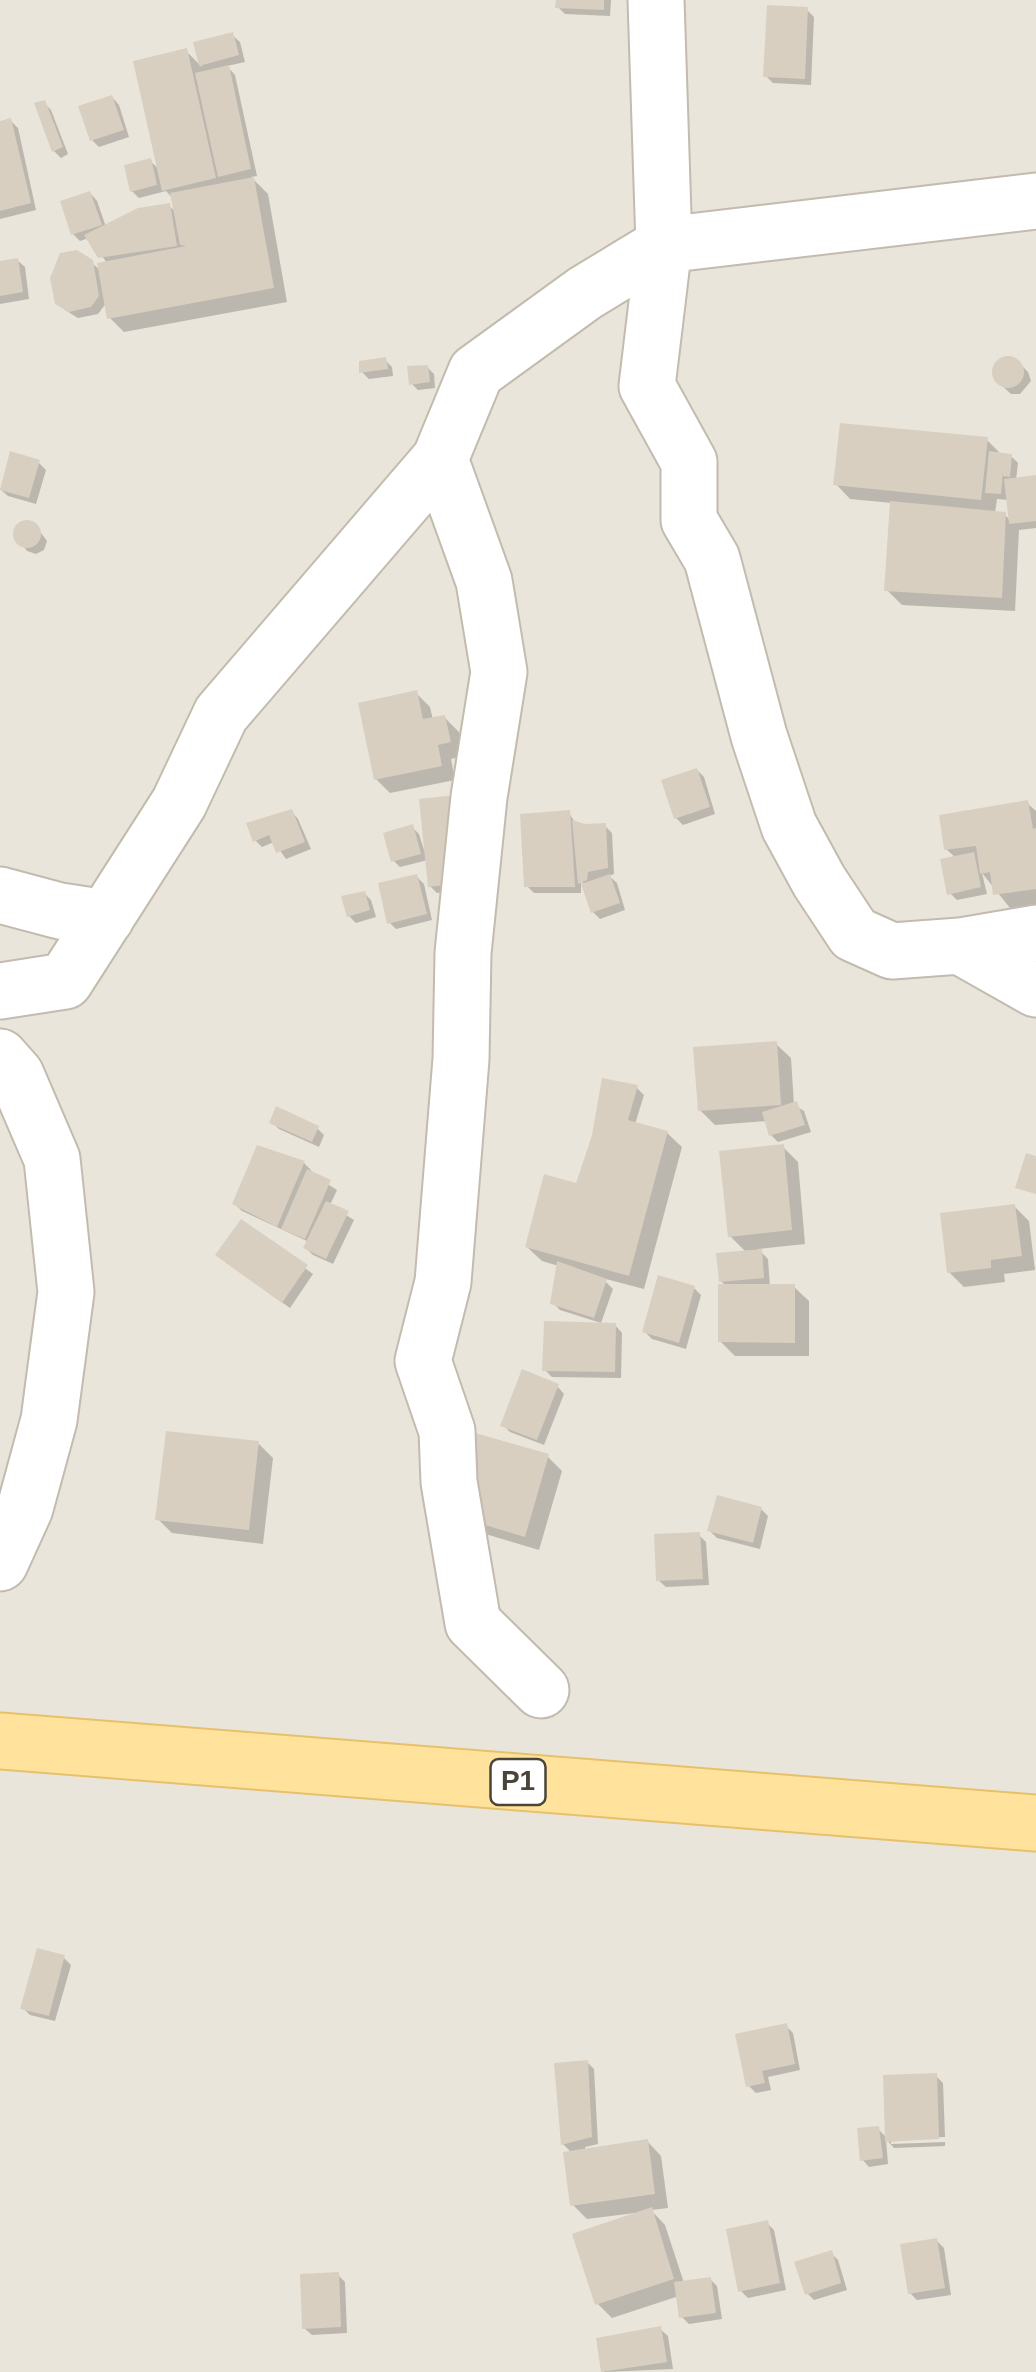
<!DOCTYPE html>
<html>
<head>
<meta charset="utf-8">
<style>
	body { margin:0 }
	canvas { display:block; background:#f6f3ec }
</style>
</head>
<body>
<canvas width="1036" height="2372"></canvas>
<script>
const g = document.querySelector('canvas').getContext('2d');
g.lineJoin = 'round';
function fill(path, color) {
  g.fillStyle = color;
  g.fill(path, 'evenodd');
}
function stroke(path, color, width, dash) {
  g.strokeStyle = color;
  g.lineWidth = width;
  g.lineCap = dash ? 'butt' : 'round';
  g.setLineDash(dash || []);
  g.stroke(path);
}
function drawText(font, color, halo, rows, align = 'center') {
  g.font = font + ' Helvetica,sans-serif';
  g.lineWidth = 9;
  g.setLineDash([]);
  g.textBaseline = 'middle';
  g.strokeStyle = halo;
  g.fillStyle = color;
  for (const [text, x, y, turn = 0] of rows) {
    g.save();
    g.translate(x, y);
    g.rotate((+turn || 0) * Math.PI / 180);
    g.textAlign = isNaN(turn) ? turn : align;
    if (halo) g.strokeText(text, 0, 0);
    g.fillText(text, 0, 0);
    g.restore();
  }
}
const residential = new Path2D(`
	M0 0H1036V2372H0Z`);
const shadow = new Path2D(`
	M558 0H611L610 16 565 14 558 7Z
	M807 10 814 17 811 85 773 83 766 76Z
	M232 35 240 42 245 62 227 66 235 75 257 176 251 177 268 194 287 302 124 332 110 318 107 302 98 314 78 318 65 310 57 303 91 262 102 272 107 263 89 238 80 241 73 234 90 193 97 201 106 227 169 206 177 213 174 200 166 191 139 198 132 191 150 161 160 170 186 51 202 67 196 44Z
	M112 97 119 105 129 137 99 147 92 140Z
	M44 103 51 110 68 154 61 158 54 151Z
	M11 121 18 128 36 210 0 219V123Z
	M17 260 25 267 29 299 0 304V263Z
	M1004 358 1020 364 1028 372 1031 381 1020 394H1011L996 380 993 371Z
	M385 360 392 367 393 376 369 379 362 372Z
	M427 367 434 374 435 388 418 390 411 383Z
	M987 440 1002 455 1011 456 1018 463 1016 480 1036 477V528L1019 530 1015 611 902 605 887 590 892 503 850 499 836 484ZM997 499 1009 500 1011 521 1004 514 995 513Z
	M39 463 46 470 36 504 8 496 0 489Z
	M26 522 35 525 47 541 44 550 36 554 27 551 16 535 18 526Z
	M416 693 430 707 433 720 444 717 459 732 464 756 451 759 455 780 390 793 376 779Z
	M697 770 704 777 715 814 683 825 676 818Z
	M1027 803 1036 811V904L1010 908 982 873 987 894 957 900 950 893 956 858 946 849Z
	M291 811 298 819 311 849 286 859 274 842 262 847 255 840Z
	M569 813 576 824 605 826 612 833 614 874 609 876 617 883 625 910 600 919 593 912 581 878V893H534L527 886Z
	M412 827 419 834 424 850 472 889 437 893 430 886 428 860 400 867 393 860Z
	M417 877 424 884 432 920 396 929 389 922Z
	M364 893 371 900 376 917 356 923 349 916Z
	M776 1044 791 1058 794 1105 804 1111 811 1132 778 1142 771 1135 767 1121 715 1125 700 1110Z
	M637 1088 644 1095 635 1124 667 1133 682 1147 644 1289 602 1278 613 1289 601 1323 560 1310 553 1303 559 1266 542 1261 527 1247 578 1186 600 1140Z
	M272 1122 317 1128 324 1135 319 1147 279 1129Z
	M783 1147 798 1162 805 1244 758 1249 768 1259 770 1287H794L809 1301V1356H735L720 1341 727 1287 721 1281 747 1253 730 1236Z
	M304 1163 311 1170 310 1173 337 1190 330 1205 354 1220 333 1264 313 1255 306 1248 309 1242 242 1211 235 1204Z
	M1015 1207 1029 1221 1035 1270 1004 1274 1005 1282 964 1287 949 1272Z
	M242 1222 313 1274 290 1308 225 1262Z
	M694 1288 701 1295 686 1349 652 1339 644 1331Z
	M615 1325 622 1333 621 1378 552 1377 545 1370Z
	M557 1386 564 1394 544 1445 510 1432 503 1425Z
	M258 1443 273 1458 263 1544 172 1533 158 1519Z
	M547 1456 562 1471 539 1550 482 1533 473 1502Z
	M761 1509 768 1516 760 1549 717 1538 710 1531Z
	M699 1535 706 1542 709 1585 666 1587 658 1580Z
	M64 1958 71 1965 55 2021 30 2015 23 2008Z
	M786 2026 793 2033 800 2070 768 2077 771 2090 756 2093 749 2086Z
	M587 2062 594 2069 598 2144 585 2147 586 2151 647 2141 661 2156 668 2208 651 2210 665 2225 684 2283 710 2279 717 2286 722 2319 689 2324 682 2317 679 2296 612 2318 597 2303 635 2215V2213L587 2219 573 2205 572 2153 563 2144Z
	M936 2076 943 2083 945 2137 891 2139V2144L945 2142V2146L894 2148 886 2139 888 2164 869 2167 862 2159 878 2129 887 2138Z
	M767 2223 774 2230 786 2290 748 2298 741 2291Z
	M936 2240 944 2248 951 2295 917 2300 910 2293Z
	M831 2253 838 2260 847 2290 814 2300 807 2293Z
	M338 2275 345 2282 347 2333 312 2335 304 2328Z
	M660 2329 668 2336 673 2369 604 2372 598 2340Z`);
const building = new Path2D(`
	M556 0H604V10L555 8Z
	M767 5 808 7 805 79 763 77Z
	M233 32 239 55 199 66 193 42Z
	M187 48 216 178 162 191 133 61Z
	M229 65 251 169 218 177 195 73Z
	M112 95 124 130 90 141 78 106Z
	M45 100 63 147 52 152 34 103Z
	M11 118 31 203 0 211V121Z
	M151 158 157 185 130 192 124 165Z
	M254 177 274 288 107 319 97 263 186 246 180 245 170 193Z
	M90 191 102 225 71 235 60 201Z
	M170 203 177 246 98 258 84 235 138 208Z
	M77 250 93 260 99 296 91 307 69 312 55 304 50 278 60 253Z
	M18 258 23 292 0 296V261Z
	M992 372a16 16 0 1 1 32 0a16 16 0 1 1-32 0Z
	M386 357 388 369 359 373V361Z
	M428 365 430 382 409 385 407 366Z
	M840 423 988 437 981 500 833 485Z
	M10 451 40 460 29 498 0 490Z
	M989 451 1012 454 1010 477 1003 476V471L1001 494 985 493Z
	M1036 475V521L1009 524 1004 479Z
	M890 501 1006 512 1002 598 884 591Z
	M13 534a14 14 0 1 1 28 0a14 14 0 1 1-28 0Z
	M417 690 423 719 445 715 451 742 438 745 442 766 374 780 358 703Z
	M697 768 710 807 674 819 661 780Z
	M457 795 466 883 428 887 419 799Z
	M1028 800 1033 829 1036 828V889L993 895 990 872 980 874 976 846 944 850 939 815Z
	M292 809 305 842 276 853 269 835 253 842 246 823Z
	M570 810 575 887H524L520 814Z
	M572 820 585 824 606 823 608 868 588 872 587 880 578 884Z
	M413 824 421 854 391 862 383 833Z
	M974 852 981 887 947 895 940 859Z
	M417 874 427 914 387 924 378 883Z
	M610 874 620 903 591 913 581 884Z
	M365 891 370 910 347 917 341 896Z
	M777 1041 781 1105 698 1111 693 1047Z
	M602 1078 638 1085 628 1120 668 1131 629 1276 525 1247 544 1174 576 1183 592 1135Z
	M797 1101 805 1125 769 1136 762 1112Z
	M276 1106 319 1126 312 1142 269 1123Z
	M784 1144 792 1230 728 1237 719 1151Z
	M257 1145 305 1161 277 1227 232 1204Z
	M1026 1153 1036 1156V1194L1015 1188Z
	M307 1169 331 1180 305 1239 281 1229Z
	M326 1201 349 1211 326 1259 303 1248Z
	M1015 1204 1022 1256 991 1260V1268L947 1273 940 1213Z
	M241 1219 308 1265 282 1303 215 1255Z
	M762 1249 764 1278 719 1282 716 1253Z
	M557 1261 607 1279 594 1318 550 1304Z
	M658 1275 695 1286 679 1343 642 1332Z
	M718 1284H795V1343L718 1342Z
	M544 1321 616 1323 615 1372 542 1371Z
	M522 1369 559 1384 537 1440 500 1426Z
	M166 1431 259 1441 249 1530 155 1520Z
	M475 1433 549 1454 525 1537 465 1519 458 1491Z
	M717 1495 762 1507 753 1543 707 1531Z
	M700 1532 703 1579 656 1581 654 1534Z
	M37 1948 65 1955 49 2016 20 2009Z
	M787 2023 795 2064 762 2071 765 2083 746 2087 735 2034Z
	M588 2060 592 2137 561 2145 554 2063Z
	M937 2073 939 2139 885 2142 883 2075Z
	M879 2126 883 2158 860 2161 857 2128Z
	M648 2139 655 2194 570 2206 563 2152Z
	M652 2207 674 2279 595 2305 572 2234Z
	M768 2220 780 2283 738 2292 726 2229Z
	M937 2238 945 2288 908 2294 900 2244Z
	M832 2250 841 2283 805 2295 794 2262Z
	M339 2272 341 2327 302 2329 300 2274Z
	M711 2277 716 2313 679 2318 674 2282Z
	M661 2326 667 2362 601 2372 596 2338Z`);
const minor = new Path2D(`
	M1036 201 664 245 647 386 689 462V520L712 559 759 736 789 826 819 881 854 934 892 951 960 946 1036 933
	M440 459 484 581 499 672 479 797 463 953 461 1059 443 1282 423 1361 447 1431 449 1482 473 1623 541 1690
	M0 895 60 911 106 918
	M960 946 1036 989
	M0 991 65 981 179 803 221 714 440 459 476 372 585 293 664 245 656 0
	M0 1057 16 1075 52 1159 66 1292 49 1420 25 1508 0 1563`);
const primary = new Path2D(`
	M0 1741 1036 1823`);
const shields = [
	[518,1782,55]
];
const shieldNames = [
	["P1",518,1782]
];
fill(residential, '#eae5da');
fill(shadow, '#0003');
fill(building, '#d8cfc1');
stroke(minor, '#c2bbae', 59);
stroke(primary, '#e6c16a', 59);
stroke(minor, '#fff', 55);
stroke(primary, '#ffe39c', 55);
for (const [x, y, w] of shields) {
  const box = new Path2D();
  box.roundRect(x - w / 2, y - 23, w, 46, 8);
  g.fillStyle = '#fff';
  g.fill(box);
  stroke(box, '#4b4439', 2.5);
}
drawText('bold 28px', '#4b4439', null, shieldNames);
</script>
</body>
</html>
